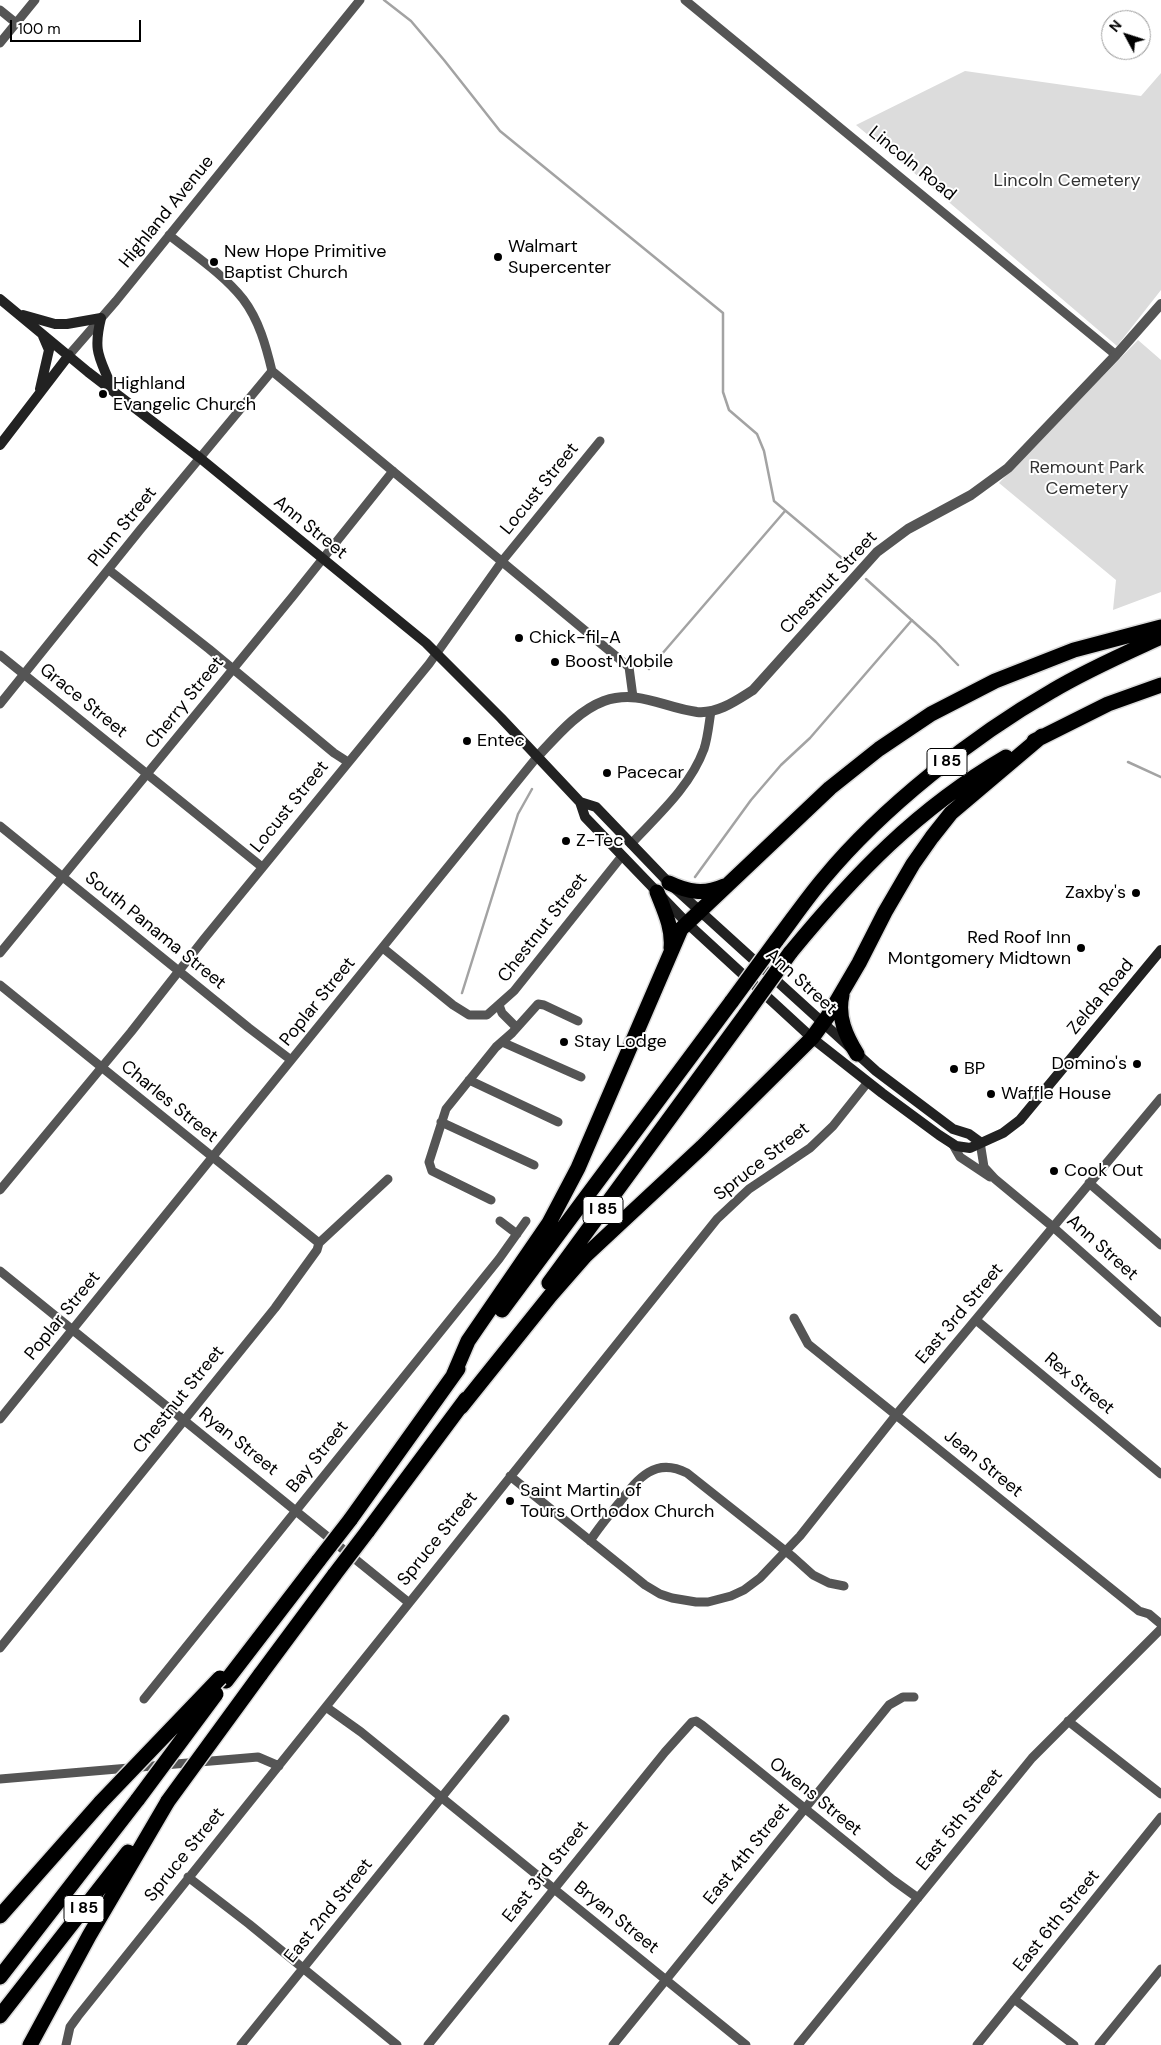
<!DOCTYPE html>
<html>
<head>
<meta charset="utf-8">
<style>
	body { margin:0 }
	#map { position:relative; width:1161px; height:2045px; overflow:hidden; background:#fff; font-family:"DM Sans",sans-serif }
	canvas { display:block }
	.north { position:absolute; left:1101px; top:10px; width:50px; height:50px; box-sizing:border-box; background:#fff; border:1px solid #999; border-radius:50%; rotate:310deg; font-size:14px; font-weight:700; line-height:20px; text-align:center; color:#000 }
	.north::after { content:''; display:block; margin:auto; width:18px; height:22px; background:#000; clip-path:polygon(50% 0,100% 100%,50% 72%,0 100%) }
	.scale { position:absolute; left:10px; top:20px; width:131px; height:22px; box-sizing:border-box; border:2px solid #000; border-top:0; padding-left:6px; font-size:15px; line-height:18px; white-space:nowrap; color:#000; -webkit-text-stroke:4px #fff; paint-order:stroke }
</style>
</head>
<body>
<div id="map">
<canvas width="1161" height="2045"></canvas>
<div class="north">N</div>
<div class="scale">100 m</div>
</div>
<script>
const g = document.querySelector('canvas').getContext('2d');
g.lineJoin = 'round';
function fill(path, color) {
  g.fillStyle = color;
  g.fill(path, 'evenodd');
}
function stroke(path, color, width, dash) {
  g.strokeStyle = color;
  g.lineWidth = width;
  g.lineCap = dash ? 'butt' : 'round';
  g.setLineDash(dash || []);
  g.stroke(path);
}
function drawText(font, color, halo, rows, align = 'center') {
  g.font = font + ' "DM Sans",sans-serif';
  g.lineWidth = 4;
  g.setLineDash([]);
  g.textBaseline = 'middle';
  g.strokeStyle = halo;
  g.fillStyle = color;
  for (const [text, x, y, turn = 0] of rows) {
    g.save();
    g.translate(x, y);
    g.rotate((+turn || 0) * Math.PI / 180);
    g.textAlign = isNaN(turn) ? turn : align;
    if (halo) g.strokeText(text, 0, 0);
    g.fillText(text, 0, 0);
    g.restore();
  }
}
const green = new Path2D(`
	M965 71 1141 96 1161 73V290L1117 346 930 186 856 125Z
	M1138 340 1161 360V592L1113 610 1116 580 999 483Z`);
const stream = new Path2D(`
	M384 0 411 21 444 60 500 131 723 313V392L729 410 757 434 764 451 774 501 850 565
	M866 579 936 642 958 665
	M649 669 785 511
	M1128 762 1161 777
	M695 877 751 800 781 765 810 738 912 620
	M462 993 518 814 532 789`);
const minor = new Path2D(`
	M685 0 1116 355
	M0 10 16 23
	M0 43 35 0
	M169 235C194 255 223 274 243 299 259 320 266 346 272 371
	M69 355 116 301 360 0
	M272 371 629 667 633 697
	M109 570 209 649 334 753 348 762
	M0 655 262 867
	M0 704 140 530 272 371
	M0 826 249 1028 291 1060
	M631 844C658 815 690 787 704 749 708 737 709 723 711 711
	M383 948 453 1005 469 1015H487L514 991 622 856
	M0 953 293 596 393 471
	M0 985 319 1243
	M499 1005 502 1013 516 1027
	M502 1042 581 1077
	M469 1080 558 1122
	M441 1122 534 1165
	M980 1142 984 1167 995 1179 1053 1227 1161 1323
	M952 1143 960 1157 990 1177
	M1089 1183 1161 1245
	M0 1190 131 1032 204 939 429 664 503 560 600 441
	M491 1200 432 1171 429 1162 446 1109 496 1047 512 1033 538 1004 544 1005 578 1021
	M500 1221 517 1234
	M0 1271 408 1602
	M794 1318 808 1344 1139 1611 1149 1614 1161 1624
	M976 1320 1161 1474
	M0 1419 537 757
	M510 1476 645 1585 660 1594 672 1598 696 1602H708L731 1596 744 1590 760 1578 800 1536 896 1415 1161 1098
	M590 1541C599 1527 609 1515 619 1503 637 1480 654 1456 687 1473L793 1557 813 1575 829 1583 844 1586
	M0 1648 275 1308 317 1250 319 1243 388 1179
	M144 1699 499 1259 526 1221
	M326 1707 361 1732 746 2045
	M1068 1721 1161 1794
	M0 1779 258 1757 279 1766
	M188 1877 249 1924 397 2045
	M1014 1999 1074 2045
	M66 2045 70 2027 78 2016 717 1219 749 1189 810 1148 833 1126 868 1082
	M241 2045 505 1719
	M428 2045 665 1752 692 1722 696 1721 702 1725 893 1880 918 1898
	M613 2045 889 1705 903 1697H914
	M798 2045 1032 1758 1161 1629
	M977 2045 1161 1817
	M1099 2045 1161 1969`);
const tertiary = new Path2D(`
	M537 757C556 737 577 711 604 701 639 689 664 708 697 712 718 714 737 700 753 690L877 552 908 529 971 495 1008 468 1116 355 1161 304`);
const secondary = new Path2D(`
	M0 299 88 372 200 458 426 643 501 718 580 802 585 817 687 923 812 1038 882 1093 939 1135 956 1146 970 1148 1003 1133 1020 1120 1161 950
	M23 315 55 324H67L101 318C92 355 101 358 113 391
	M40 389 49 350 43 336
	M0 445 69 355
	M580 802 596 807 669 883 876 1071 953 1129 969 1134 980 1142`);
const motorway = new Path2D(`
	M1034 741 1108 704 1161 685
	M669 883C688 892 704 895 724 886
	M657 892C664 910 673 928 671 948
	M776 941C792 920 807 898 824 878 882 808 973 736 1052 691 1087 670 1124 654 1161 637
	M790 953C855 874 917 809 1006 757
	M842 995C837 1017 846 1036 857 1054
	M549 1283 746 1014
	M502 1310 732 1001
	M453 1376 468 1341 549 1223 578 1168 681 929 830 788 879 749 931 714 995 681 1074 650 1161 627
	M461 1407 550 1296 585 1256 702 1147 812 1038 828 1016 859 963 885 912 913 864 932 837 951 813 1042 736
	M350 1520 458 1369
	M367 1532 466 1399
	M260 1675 335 1574
	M226 1681 319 1560
	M0 1916 101 1802
	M0 1977 138 1799
	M0 2016 128 1852
	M30 2045 89 1936 168 1801`);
const motorwayBridge = new Path2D(`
	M732 1001 776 941
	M746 1014 790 953
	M319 1560 350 1520
	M335 1574 367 1532
	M138 1799 216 1694
	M168 1801 260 1675
	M101 1802 220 1678`);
const markers = [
	[498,257,5,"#000"],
	[214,262,5,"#000"],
	[103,394,5,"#000"],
	[519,638,5,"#000"],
	[555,662,5,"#000"],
	[467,741,5,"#000"],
	[607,773,5,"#000"],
	[566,841,5,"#000"],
	[1136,893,5,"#000"],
	[1081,948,5,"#000"],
	[564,1042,5,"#000"],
	[1137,1064,5,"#000"],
	[954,1069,5,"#000"],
	[991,1094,5,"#000"],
	[1054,1171,5,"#000"],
	[510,1501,5,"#000"]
];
const shields = [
	[947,762,40],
	[603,1210,40],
	[84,1909,40]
];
const shieldNames = [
	["I 85",947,762],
	["I 85",603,1210],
	["I 85",84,1909]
];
const streetNames = [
	["Lincoln Road",912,164,39],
	["Highland Avenue",167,212,-51],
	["Locust Street",540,489,-51],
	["Plum Street",123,527,-51],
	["Ann Street",310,528,39],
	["Chestnut Street",829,583,-47],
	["Grace Street",83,701,39],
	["Cherry Street",185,703,-51],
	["Locust Street",290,807,-51],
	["Chestnut Street",543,928,-52],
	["South Panama Street",155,931,39],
	["Ann Street",801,982,42],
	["Zelda Road",1101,997,-50],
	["Poplar Street",318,1002,-51],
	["Charles Street",169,1102,39],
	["Spruce Street",762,1162,-38],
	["Ann Street",1102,1248,42],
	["East 3rd Street",960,1314,-50],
	["Poplar Street",63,1316,-51],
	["Rex Street",1079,1384,40],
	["Chestnut Street",179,1400,-51],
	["Ryan Street",238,1442,39],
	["Bay Street",318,1457,-51],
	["Jean Street",983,1464,39],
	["Spruce Street",438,1539,-51],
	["Owens Street",815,1797,39],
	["East 5th Street",960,1820,-51],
	["East 4th Street",747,1854,-51],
	["Spruce Street",185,1855,-51],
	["East 3rd Street",546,1872,-51],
	["East 2nd Street",329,1911,-51],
	["Bryan Street",616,1918,39],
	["East 6th Street",1057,1921,-51]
];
const parkNames = [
	["Lincoln Cemetery",1067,181],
	["Remount Park",1087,468],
	["Cemetery",1087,489]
];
const poiNames = [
	["Walmart",508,247],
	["Supercenter",508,268],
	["New Hope Primitive",224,252],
	["Baptist Church",224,273],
	["Highland",113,384],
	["Evangelic Church",113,405],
	["Chick-fil-A",529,638],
	["Boost Mobile",565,662],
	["Entec",477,741],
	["Pacecar",617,773],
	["Z-Tec",576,841],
	["Zaxby's",1126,893,"right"],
	["Red Roof Inn",1071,938,"right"],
	["Montgomery Midtown",1071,959,"right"],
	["Stay Lodge",574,1042],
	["Domino's",1127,1064,"right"],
	["BP",964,1069],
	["Waffle House",1001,1094],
	["Cook Out",1064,1171],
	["Saint Martin of",520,1491],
	["Tours Orthodox Church",520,1512]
];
fill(green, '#dcdcdc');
stroke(stream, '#a3a3a3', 2.5);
stroke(motorway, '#dbdbdb', 18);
stroke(minor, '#555', 9);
stroke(tertiary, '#555', 10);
stroke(secondary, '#222', 10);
stroke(motorway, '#000', 15);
stroke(motorwayBridge, '#dbdbdb', 18, []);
stroke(motorwayBridge, '#000', 15);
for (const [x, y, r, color] of markers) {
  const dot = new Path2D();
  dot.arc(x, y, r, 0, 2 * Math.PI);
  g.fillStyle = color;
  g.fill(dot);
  stroke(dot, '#fff', 2);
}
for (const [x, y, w] of shields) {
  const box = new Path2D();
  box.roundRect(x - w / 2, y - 13.5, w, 27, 4);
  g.fillStyle = '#fff';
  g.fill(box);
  stroke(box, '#000', 1);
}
drawText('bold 16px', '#000', null, shieldNames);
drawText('18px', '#000', '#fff', streetNames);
drawText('18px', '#333', '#fff', parkNames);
drawText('18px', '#000', '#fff', poiNames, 'left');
</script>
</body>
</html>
